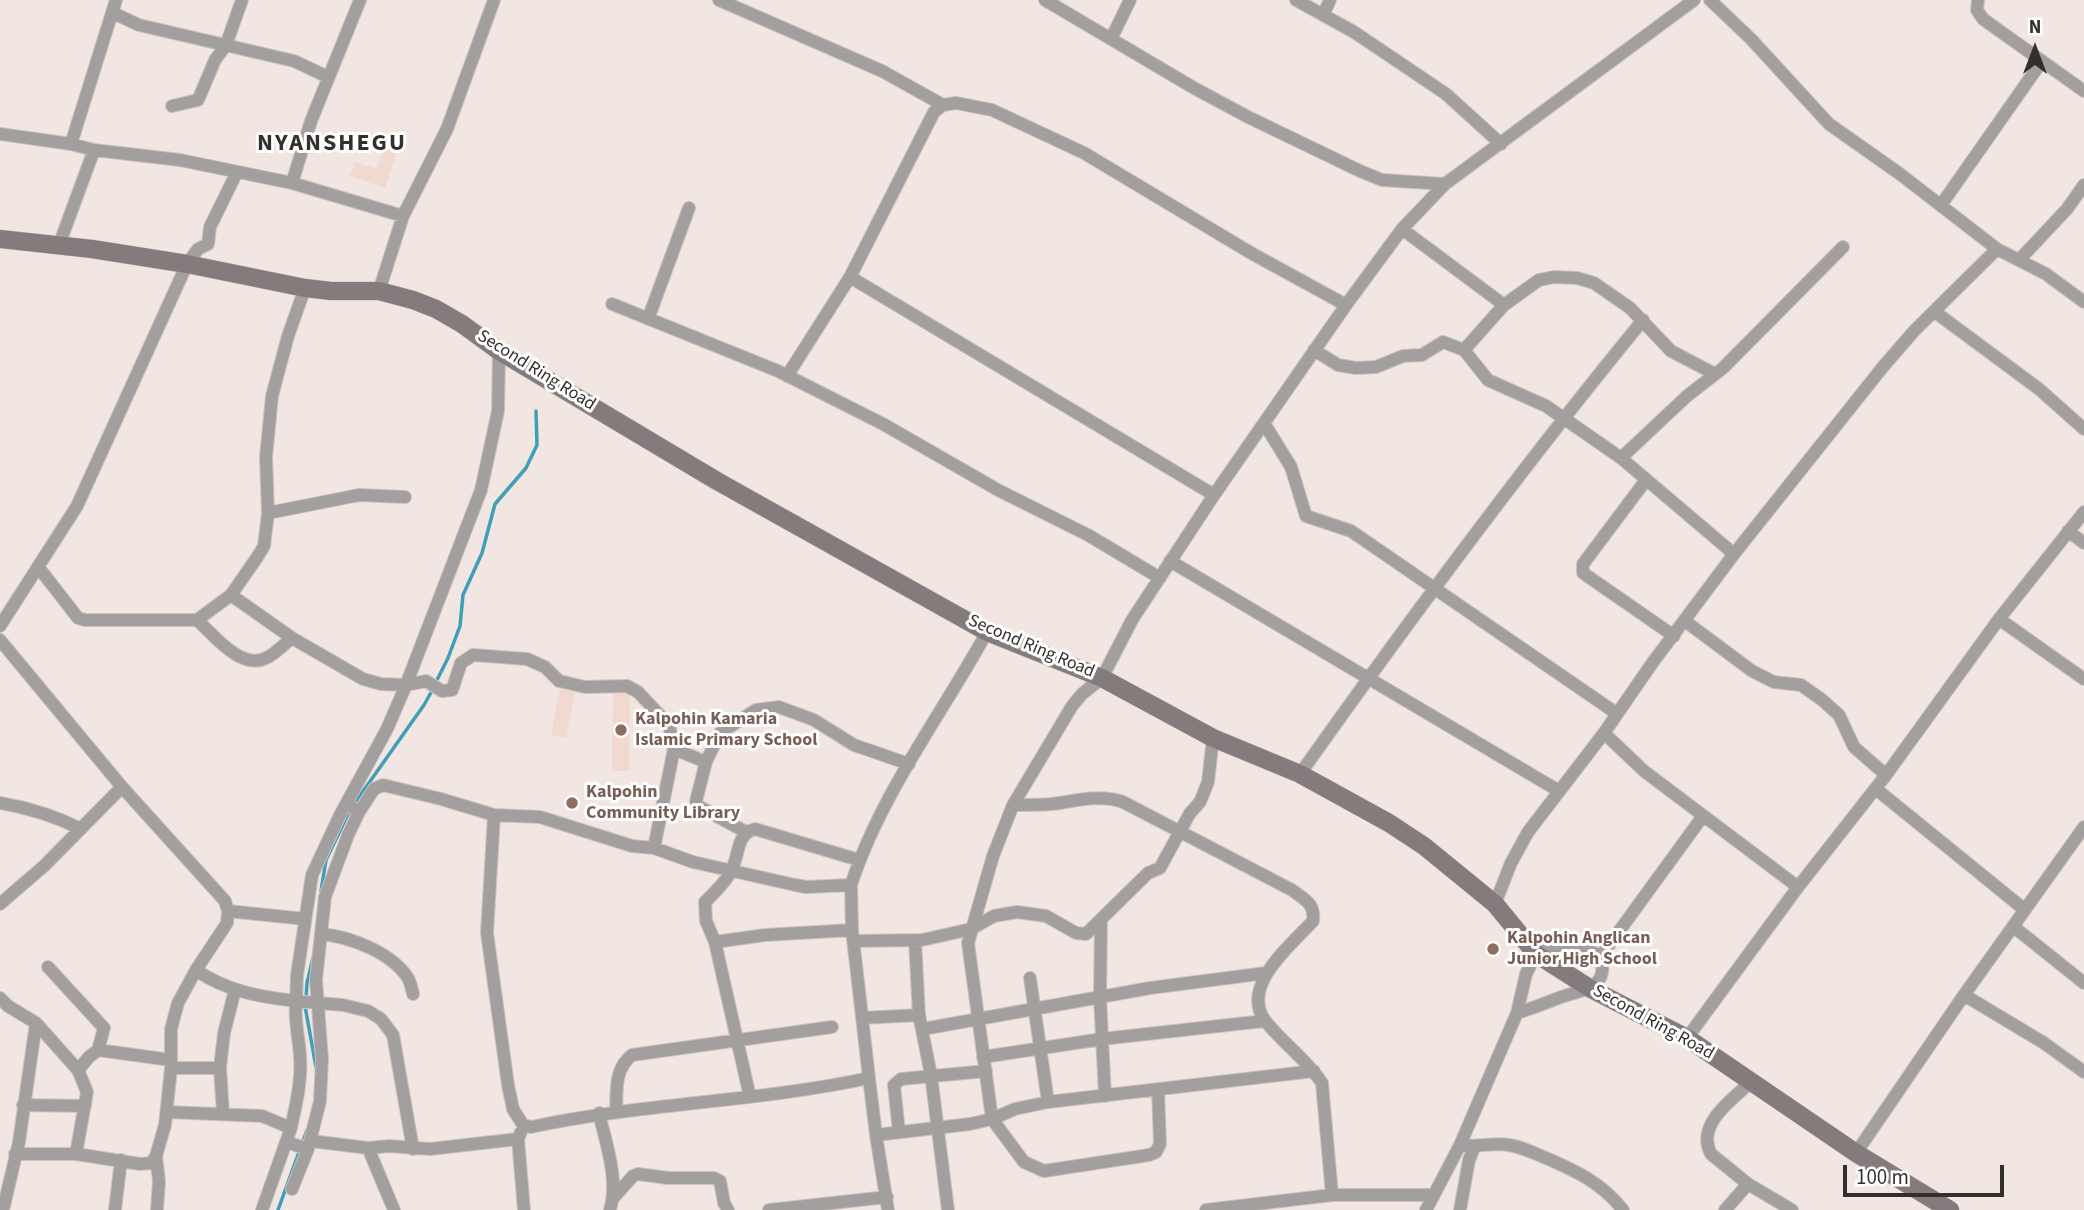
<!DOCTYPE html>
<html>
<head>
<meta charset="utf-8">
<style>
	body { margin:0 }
	#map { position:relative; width:2084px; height:1210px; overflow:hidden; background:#f1e6e1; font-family:"Source Sans 3",sans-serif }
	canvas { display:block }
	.north { position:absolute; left:2000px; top:14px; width:70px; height:70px; -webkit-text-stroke:5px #fff; paint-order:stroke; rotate:0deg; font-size:19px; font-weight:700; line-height:28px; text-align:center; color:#332f2d }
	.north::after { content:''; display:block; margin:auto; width:24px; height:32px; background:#332f2d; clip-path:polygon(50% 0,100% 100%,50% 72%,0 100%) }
	.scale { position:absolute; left:1843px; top:1165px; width:161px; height:32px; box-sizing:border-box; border:4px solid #332f2d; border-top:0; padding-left:9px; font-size:21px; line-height:24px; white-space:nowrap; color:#332f2d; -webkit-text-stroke:5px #fff; paint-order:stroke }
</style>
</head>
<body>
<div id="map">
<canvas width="2084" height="1210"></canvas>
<div class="north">N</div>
<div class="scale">100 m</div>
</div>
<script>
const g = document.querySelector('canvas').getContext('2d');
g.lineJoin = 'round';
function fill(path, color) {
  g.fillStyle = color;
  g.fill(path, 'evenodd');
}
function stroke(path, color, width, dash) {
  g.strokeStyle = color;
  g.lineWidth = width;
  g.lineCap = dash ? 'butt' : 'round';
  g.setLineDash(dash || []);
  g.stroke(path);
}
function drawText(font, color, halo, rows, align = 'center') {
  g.font = font + ' "Source Sans 3",sans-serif';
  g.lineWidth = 6;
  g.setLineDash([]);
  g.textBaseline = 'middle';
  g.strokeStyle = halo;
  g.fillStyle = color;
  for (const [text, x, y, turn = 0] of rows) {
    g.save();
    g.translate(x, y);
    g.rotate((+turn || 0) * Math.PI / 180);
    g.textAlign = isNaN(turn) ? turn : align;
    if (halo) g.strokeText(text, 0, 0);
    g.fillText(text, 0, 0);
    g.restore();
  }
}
const education = new Path2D(`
	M365 131 400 143 385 188 350 176 355 162 377 169 382 153 360 145Z
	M560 689 575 692 566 738 551 735Z
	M613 689H630L629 771H612Z`);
const stream = new Path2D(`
	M436 682 448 658 460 626 463 595 482 553 495 504 526 468 537 445 536 411
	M354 804 424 705 433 689
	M321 891 326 860 350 810
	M306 998 307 983 313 958
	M305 1006 316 1067
	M278 1210 307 1130`);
const street = new Path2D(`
	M719 0 882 71 943 105
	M1045 0 1194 88 1248 117 1360 171 1382 180 1445 184
	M1296 0 1354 32 1446 94 1501 144
	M1978 0 1977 10 1983 19 2084 91
	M113 13 139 25 294 61 328 77
	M1323 15 1330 0
	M1111 39 1130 0
	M172 106 198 100 215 60 226 45 242 0
	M0 134 71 144 94 150 180 160 292 183 403 216
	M71 144 116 0
	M292 183 311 121 360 0
	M1941 205 2042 61
	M1402 229 1504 305
	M59 245 94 150
	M1997 249 2046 274 2084 302
	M2020 259 2067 209 2084 185
	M850 277 1214 495
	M379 291 403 216 447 129 494 0
	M612 304 778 371 883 424 998 490 1088 535 1160 578
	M1935 312 2039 389 2084 429
	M648 319 689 208
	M1314 350 1338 365 1356 368 1376 367 1403 356 1422 355 1443 342 1464 350 1488 380 1546 406 1621 458 1734 554
	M1464 350 1504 305 1539 280 1554 277 1577 278 1594 283 1630 308 1671 351 1715 374
	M787 376 850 277 934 112 943 105 956 103 992 110 1084 153 1251 253 1346 305
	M1264 423 1291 467 1306 516 1351 531 1616 713
	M1621 458 1687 396 1723 368 1843 247
	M1646 480 1583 564V573L1674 636
	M268 513 359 495 405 497
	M2068 531 2084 543
	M1170 561 1559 791
	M39 568 78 618 85 620H197L231 595 258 556 264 546 268 513 266 457 272 396 288 336 305 288
	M231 595 292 638 363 679 381 684 406 685 426 681 442 691 452 690 461 663 473 655 527 659 545 667 559 681 585 687 627 686 638 692 669 725 674 749 654 848
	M1999 619 2084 679
	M197 620C213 634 241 671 266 658 275 654 284 644 292 638
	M1685 621 1752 671 1774 682 1801 685 1821 699 1839 715 1854 747 1886 775
	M0 626 77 506 187 264 198 249 208 244 210 227 237 172
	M0 640 122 787 225 901 228 911 227 923 196 970 178 1003 171 1029V1068L165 1125 156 1156 151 1163 140 1164 76 1154H15
	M1604 733 1644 771 1798 887
	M674 749 706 762
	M1300 774C1410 619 1523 466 1643 320
	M1876 789 2025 910
	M0 803C29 808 55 816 81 829
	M347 804 359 812 374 789 383 785 441 799 494 815 540 817 632 846 654 848 693 862 795 885 806 887 851 885 852 930 869 1078
	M1013 805C1026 805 1039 805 1052 804 1076 801 1100 794 1123 802L1292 890C1305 900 1315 903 1313 921 1291 945 1237 988 1267 1023 1284 1044 1307 1060 1322 1083L1332 1195
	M494 815 487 933 508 1085 513 1109 523 1125 531 1127C643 1103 758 1102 869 1078L876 1135 888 1210
	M746 832 698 806 696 801 706 762 720 733 756 710 779 707 814 720 854 745 909 764
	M851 885C880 795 942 714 987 632
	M0 904 44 866 122 787
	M1495 904 1511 863 1528 832 1604 733 1653 662 1734 554 1882 368 1914 331 1997 249 1900 174 1829 124 1751 39 1710 0
	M228 911 305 919
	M1101 920 1100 997 1105 1096
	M2014 927 2084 983
	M322 934C350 937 391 952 408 978 410 982 412 989 413 994
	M915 940 919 1015 931 1075 948 1210
	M854 941 922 940 971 929 994 916 1017 912 1046 916 1076 933 1086 934 1148 873 1160 868 1190 813 1200 802 1208 782 1213 738
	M715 942 765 935 852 930
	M1601 956 1703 816
	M48 967 104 1028 98 1050
	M1030 978 1048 1102
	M1964 995 2044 1043 2084 1072
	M0 998 8 1006 36 1023 78 1070 87 1092 76 1154
	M862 1018 919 1015
	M923 1029 1150 988 1266 973
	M1687 1038 1798 887 1886 775 1999 619 2084 512
	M983 1057 1102 1039 1264 1021
	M171 1068H220L223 1113
	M220 1068 224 1033 235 990
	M78 1070 89 1057 98 1050 171 1060
	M1752 1081C1733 1099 1695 1124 1711 1154L1748 1184 1792 1210
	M1158 1089 1160 1144 1156 1152 1149 1155 1044 1171 1024 1162 992 1119 968 943 993 856 1013 805 1072 706 1082 694 1102 678 1132 620 1214 495 1346 305 1402 229 1445 184 1694 0
	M750 1097 715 942 706 921 705 902C714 893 726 882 731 871 740 856 735 834 755 829L859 860
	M23 1105 85 1106
	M168 1112 262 1116 291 1128C296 1104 302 1081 300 1056 299 1037 294 1021 296 1001 260 997 226 991 196 970
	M616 1112C617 1090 614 1069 632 1055L832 1027
	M599 1113C606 1144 619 1179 610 1210
	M521 1132 518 1139 524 1210
	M899 1132 894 1085 901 1079 986 1071
	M876 1135 970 1124 992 1119 1015 1109 1048 1102 1314 1071
	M311 1141 368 1148 389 1146 430 1149 518 1139
	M286 1142 308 1149 292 1189
	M1460 1145C1477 1148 1492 1142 1509 1145 1522 1147 1534 1153 1546 1158 1576 1171 1602 1183 1623 1210
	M368 1148 394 1210
	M308 1149 320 1101 322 1059 316 980 325 897 348 835 359 812
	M413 1149 393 1035 381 1019 368 1011 343 1005 296 1001 297 975 312 875 340 815 387 729 406 685 481 490 498 411 499 351
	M1856 1153 1964 995 2084 827
	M156 1156 159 1181 157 1210
	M614 1197 633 1176 638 1174 668 1178H714L720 1181 724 1203 728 1210
	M3 1210 19 1142 36 1023
	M115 1210 121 1160
	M262 1210 291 1128
	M769 1210 887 1197
	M1206 1210 1332 1195H1434
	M1426 1210 1460 1145 1517 1013 1526 974 1536 954C1564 941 1573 942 1601 956 1609 989 1584 989 1561 997 1546 1003 1533 1008 1517 1013
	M1460 1210 1469 1160 1474 1148
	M1725 1210 1748 1184`);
const secondary = new Path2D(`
	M0 239 92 249 187 264 305 288 331 291H379L413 300 436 309 462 324 499 351 717 481 987 632 1102 678 1213 738 1300 774 1389 823 1424 846 1495 904 1536 954 1591 989 1687 1038 1856 1153 1950 1210`);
const markers = [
	[621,730,7,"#8d6e63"],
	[572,803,7,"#8d6e63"],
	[1493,949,7,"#8d6e63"]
];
const streetNames = [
	["Second Ring Road",536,371,32],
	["Second Ring Road",1031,647,23],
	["Second Ring Road",1653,1023,29]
];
const educationNames = [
	["Kalpohin Kamaria",635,720],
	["Islamic Primary School",635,741],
	["Kalpohin",586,793],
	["Community Library",586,814],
	["Kalpohin Anglican",1507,939],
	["Junior High School",1507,960]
];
const districtNames = [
	["NYANSHEGU",332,145]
];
fill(education, '#f1d9cf');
stroke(stream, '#409eb8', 3.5);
stroke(street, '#cbc1bd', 14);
stroke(secondary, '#cbc1bd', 19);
stroke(street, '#a49f9f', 12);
stroke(secondary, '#837b7c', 18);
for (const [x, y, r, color] of markers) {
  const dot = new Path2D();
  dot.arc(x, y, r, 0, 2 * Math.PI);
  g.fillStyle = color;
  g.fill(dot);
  stroke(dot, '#fff', 2.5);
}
drawText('18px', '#332f2d', '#fff', streetNames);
drawText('bold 18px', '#785e54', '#fff', educationNames, 'left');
g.letterSpacing = '2px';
drawText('bold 24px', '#332f2d', '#fff', districtNames);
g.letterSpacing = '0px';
</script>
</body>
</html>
